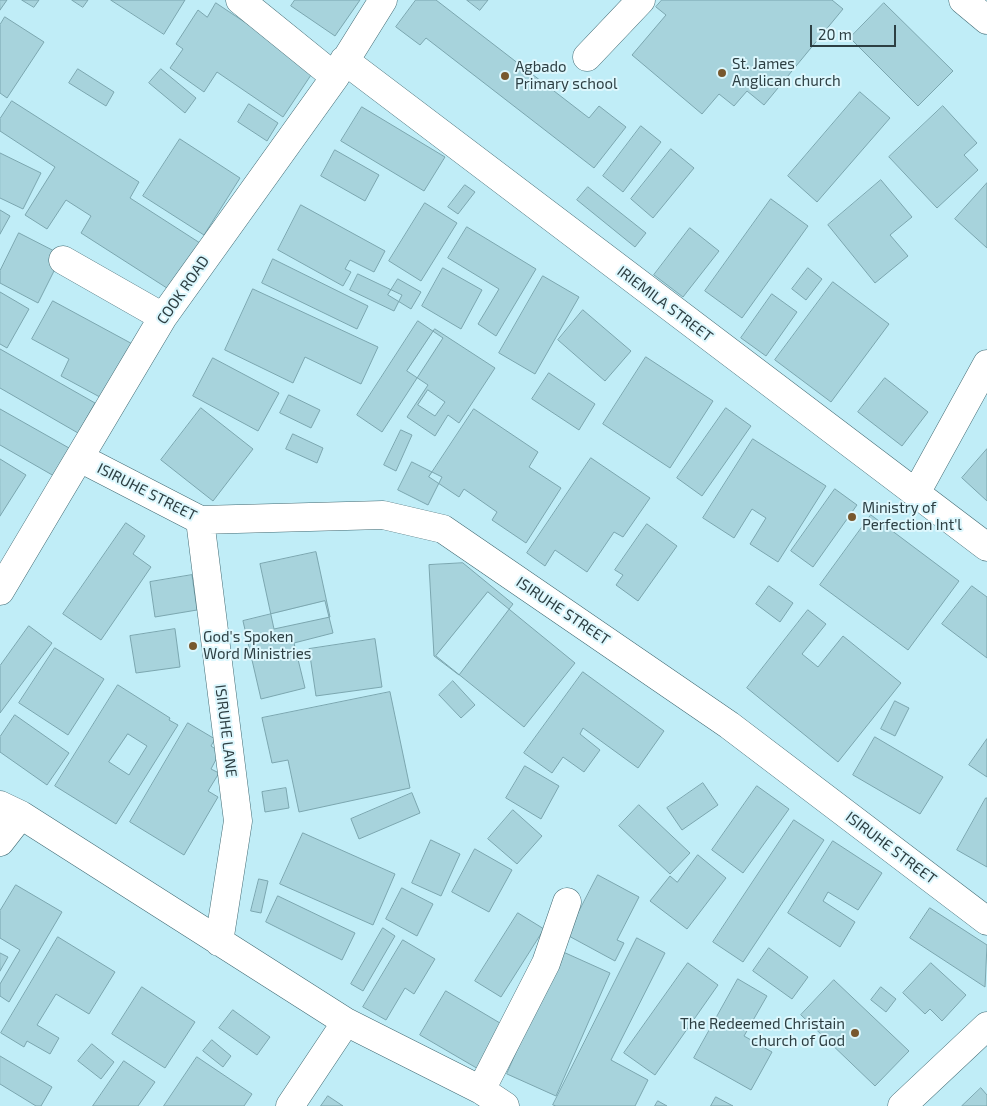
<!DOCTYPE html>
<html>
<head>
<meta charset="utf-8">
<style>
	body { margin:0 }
	#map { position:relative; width:987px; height:1106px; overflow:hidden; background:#c0edf7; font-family:"Exo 2",sans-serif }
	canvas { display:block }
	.scale { position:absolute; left:810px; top:25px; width:86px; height:22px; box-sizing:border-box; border:2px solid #2d3f43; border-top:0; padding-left:6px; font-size:15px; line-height:18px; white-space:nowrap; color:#2d3f43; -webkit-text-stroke:4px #dcf7fd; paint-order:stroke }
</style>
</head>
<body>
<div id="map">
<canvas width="987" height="1106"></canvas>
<div class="scale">20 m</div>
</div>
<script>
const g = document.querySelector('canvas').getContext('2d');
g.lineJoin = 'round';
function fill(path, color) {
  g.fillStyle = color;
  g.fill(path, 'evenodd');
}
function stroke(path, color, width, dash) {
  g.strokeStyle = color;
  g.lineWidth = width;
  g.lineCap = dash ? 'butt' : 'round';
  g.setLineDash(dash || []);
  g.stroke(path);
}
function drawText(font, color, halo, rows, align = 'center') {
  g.font = font + ' "Exo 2",sans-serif';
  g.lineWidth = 4;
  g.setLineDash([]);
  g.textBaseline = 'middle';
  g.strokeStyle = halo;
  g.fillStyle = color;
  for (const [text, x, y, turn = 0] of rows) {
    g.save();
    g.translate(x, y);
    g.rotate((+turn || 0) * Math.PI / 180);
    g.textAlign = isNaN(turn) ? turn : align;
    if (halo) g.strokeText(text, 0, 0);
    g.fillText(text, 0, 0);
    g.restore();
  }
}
const building = new Path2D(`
	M0 0H7L0 10Z
	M22 0H39L34 7Z
	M72 0H88L83 7Z
	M111 0H185L164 34Z
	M295 0H360L335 36 291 6Z
	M416 0H436L589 118 599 106 626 127 594 168 426 38 420 45 396 27Z
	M467 0H488L480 10Z
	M662 0H832L843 9 764 105 747 91 734 106 719 94 702 114 632 55 666 15 656 7Z
	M216 3 315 69 283 117 217 72 204 92 170 68 183 49 176 44 198 10 207 17Z
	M884 3 953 71 918 106 850 38Z
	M5 17 44 42 7 98 0 93V25Z
	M78 69 114 92 106 106 69 83Z
	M161 69 196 98 185 113 149 83Z
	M860 92 890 118 817 202 788 176Z
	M12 101 139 182 130 198 200 243 170 290 81 233 91 216 66 200 47 229 25 215 55 167 0 131V119Z
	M249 104 278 123 267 141 238 122Z
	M943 106 977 143 964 155 978 170 937 208 889 157Z
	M362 107 445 157 424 191 341 141Z
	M641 126 661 142 623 192 603 176Z
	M180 139 240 178 204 235 143 196Z
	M671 149 694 168 653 218 631 199Z
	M335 150 379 175 365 201 321 176Z
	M0 153 41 173 23 209 0 198Z
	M881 180 912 217 890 235 908 256 875 283 828 225Z
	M987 183V248L955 219Z
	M465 185 475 192 458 214 448 207Z
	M588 187 646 233 635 247 577 200Z
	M771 199 808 226 742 318 705 291Z
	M425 203 457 223 421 281 389 261Z
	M301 205 385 251 374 272 350 260 345 269 351 272 343 286 278 250Z
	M0 210 10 216 0 234Z
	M467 227 536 269 496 336 478 324 499 289 448 258Z
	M690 228 719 251 683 297 654 275Z
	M19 233 62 255 38 303 0 283V271Z
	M273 259 368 306 357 329 262 283Z
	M443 268 482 290 461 329 422 306Z
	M808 268 822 279 806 300 792 289Z
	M358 274 402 295 394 311 350 290Z
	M543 276 579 297 535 374 499 353Z
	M398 279 421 292 411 309 388 295Z
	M833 282 889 324 831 402 775 360Z
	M253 289 378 347 361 384 305 357 293 383 225 350Z
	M0 292 29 309 7 348 0 344Z
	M772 294 797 312 766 356 741 338Z
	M53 301 138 347 109 402 61 376 69 359 32 339Z
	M583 310 631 351 605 381 558 340Z
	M418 321 443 338 382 432 357 415Z
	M435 329 495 368 459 423 448 415 435 436 407 417 428 385 407 371Z
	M0 349 95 403 78 433 0 388Z
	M646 357 713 401 670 468 603 424Z
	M213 358 279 393 258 431 193 396Z
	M549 373 595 404 579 430 532 399Z
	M885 378 928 412 902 446 858 412Z
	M428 390 445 402 435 416 418 405Z
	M289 395 320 410 311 428 280 413Z
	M201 408 253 449 213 501 161 460Z
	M726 408 751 426 702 496 677 478Z
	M0 409 69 448 54 476 0 445Z
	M474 409 538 452 529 467 561 488 526 543 492 520 497 512 464 489 459 497 429 477Z
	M401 430 412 435 396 471 384 465Z
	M293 434 323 448 317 463 286 449Z
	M753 439 826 486 778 562 750 544 766 518 752 509 734 538 703 518Z
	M987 449V501L962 478Z
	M591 458 650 498 623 537 614 532 587 572 555 550 545 566 527 553Z
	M0 459 26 475 0 516Z
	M412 462 442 477 428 505 398 490Z
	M835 489 857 505 813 567 791 551Z
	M871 515 959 581 908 650 820 585Z
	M126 523 145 536 133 554 151 567 101 640 63 614Z
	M647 524 677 546 638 601 616 585 623 575 615 570Z
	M316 552 330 617 274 629 260 564Z
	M463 563 513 604 459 675 434 656 429 565Z
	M192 575 197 610 155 617 150 582Z
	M769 586 793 603 780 622 756 604Z
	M972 586 987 597V658L942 624Z
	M488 592 575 663 524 727 436 656Z
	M325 601 333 633 294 643 305 688 261 699 243 621Z
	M808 610 826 624 802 654 818 667 843 636 901 683 838 762 747 688Z
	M29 626 52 643 0 713V666Z
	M175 629 180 667 136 673 130 636Z
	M375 639 382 687 316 696 309 649Z
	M55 648 104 679 68 735 19 703Z
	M583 672 664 731 638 768 583 728 580 734 600 750 584 772 563 757 552 773 524 753Z
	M453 681 475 705 461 718 439 695Z
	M118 685 170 718 169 720 178 725 116 824 55 786ZM128 734 147 746 129 775 109 762Z
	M390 692 410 788 299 812 288 760 272 763 262 718Z
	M895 701 909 708 895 736 881 729Z
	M15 715 69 753 47 785 0 752V737Z
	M188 723 215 739 211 746 220 752 211 769 219 773 208 791 218 797 184 855 130 822Z
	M875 737 943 777 920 814 853 775Z
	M987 739V777L969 765Z
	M525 766 559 786 541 819 506 798Z
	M703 783 718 805 682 830 667 808Z
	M757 786 789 809 743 873 712 850Z
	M286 788 289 808 265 812 262 792Z
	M412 793 420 813 359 839 351 819Z
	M986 798H987V867L957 850Z
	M639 805 690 853 670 874 619 826Z
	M513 810 542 836 517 864 488 839Z
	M794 820 824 840 743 962 713 942Z
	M303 833 395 874 373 925 280 884Z
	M431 840 460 854 441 896 412 883Z
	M833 841 882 873 858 910 828 892 823 901 855 922 840 947 788 913Z
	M475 849 512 870 489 912 452 892Z
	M698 855 726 878 687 929 650 901 670 876 677 882Z
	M598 875 639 897 617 940 624 943 615 961 567 935Z
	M259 879 268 881 261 913 251 911Z
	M16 885 62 912 9 1002 0 996V984L20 950 0 938V911Z
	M402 888 433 904 417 936 386 919Z
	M278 896 355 933 342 960 266 922Z
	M930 908 987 945 985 987 910 938Z
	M518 913 544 929 501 997 475 981Z
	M383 928 395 936 363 991 351 984Z
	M58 937 115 972 89 1014 56 994 37 1025 59 1038 50 1054 27 1041 24 1047 1 1033Z
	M637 938 665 953 611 1060 648 1080 635 1106H556L553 1105Z
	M403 940 435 959 414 994 405 988 386 1020 363 1007Z
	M769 948 808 977 792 999 753 971Z
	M561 951 610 973 556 1096 507 1074Z
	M0 953 8 957 0 971Z
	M688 963 718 985 655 1075 624 1053Z
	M931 963 966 995 942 1021 930 1009 925 1014 903 993Z
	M738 979 767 996 744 1036 772 1052 751 1090 694 1058Z
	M834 980 909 1051 875 1086 801 1015Z
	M142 987 195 1022 165 1068 112 1034Z
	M881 987 896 999 886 1012 871 1000Z
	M446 991 505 1026 480 1070 420 1035Z
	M233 1010 270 1037 257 1055 219 1028Z
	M212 1040 231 1056 223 1067 203 1051Z
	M92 1044 114 1062 101 1079 78 1061Z
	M0 1056 52 1087 41 1106H36L0 1084Z
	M197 1057 252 1094 244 1106H164Z
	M124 1061 155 1082 138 1106H93Z
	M981 1088 987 1095V1106H962Z
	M328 1096 343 1106H321Z
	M716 1097 733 1106H711Z
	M658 1101 667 1106H655Z`);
const minor = new Path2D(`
	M240 0 335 77
	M587 57 641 0
	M344 60 987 547
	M63 260 163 317
	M80 458 200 520 383 515 443 529 729 725 987 921
	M916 493 987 364
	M200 520 238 821 219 942
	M0 591 163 317 335 77 383 0
	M0 805 21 815 346 1022 481 1090 505 1106
	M0 842 21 815
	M481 1090 546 963 567 902
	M290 1106 346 1022
	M902 1106 987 1026`);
const highway = new Path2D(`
	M963 0 987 20`);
const markers = [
	[722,73,5,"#78582e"],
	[505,76,5,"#78582e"],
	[852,517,5,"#78582e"],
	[193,646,5,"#78582e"],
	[855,1033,5,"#78582e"]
];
const poiNames = [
	["St. James",732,64],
	["Anglican church",732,81],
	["Agbado",515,67],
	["Primary school",515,84],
	["Ministry of",862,508],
	["Perfection Int'l",862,525],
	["God's Spoken",203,637],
	["Word Ministries",203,654],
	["The Redeemed Christain",845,1024,"right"],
	["church of God",845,1041,"right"]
];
const streetNames = [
	["COOK ROAD",183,290,-55],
	["IRIEMILA STREET",665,304,37],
	["ISIRUHE STREET",147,492,27],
	["ISIRUHE STREET",563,611,34],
	["ISIRUHE LANE",226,731,83],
	["ISIRUHE STREET",891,848,37]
];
fill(building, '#a7d3dc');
stroke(building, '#7ba6af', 1);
stroke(minor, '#416a73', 29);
stroke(highway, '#416a73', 29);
stroke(minor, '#fff', 28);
stroke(highway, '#fff', 28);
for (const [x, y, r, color] of markers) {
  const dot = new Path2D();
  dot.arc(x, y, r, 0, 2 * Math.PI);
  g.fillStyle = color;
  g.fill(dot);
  stroke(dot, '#dcf7fd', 2);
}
drawText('15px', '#2d3f43', '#dcf7fd', poiNames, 'left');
drawText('15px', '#2d3f43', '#dcf7fd', streetNames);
</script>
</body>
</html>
